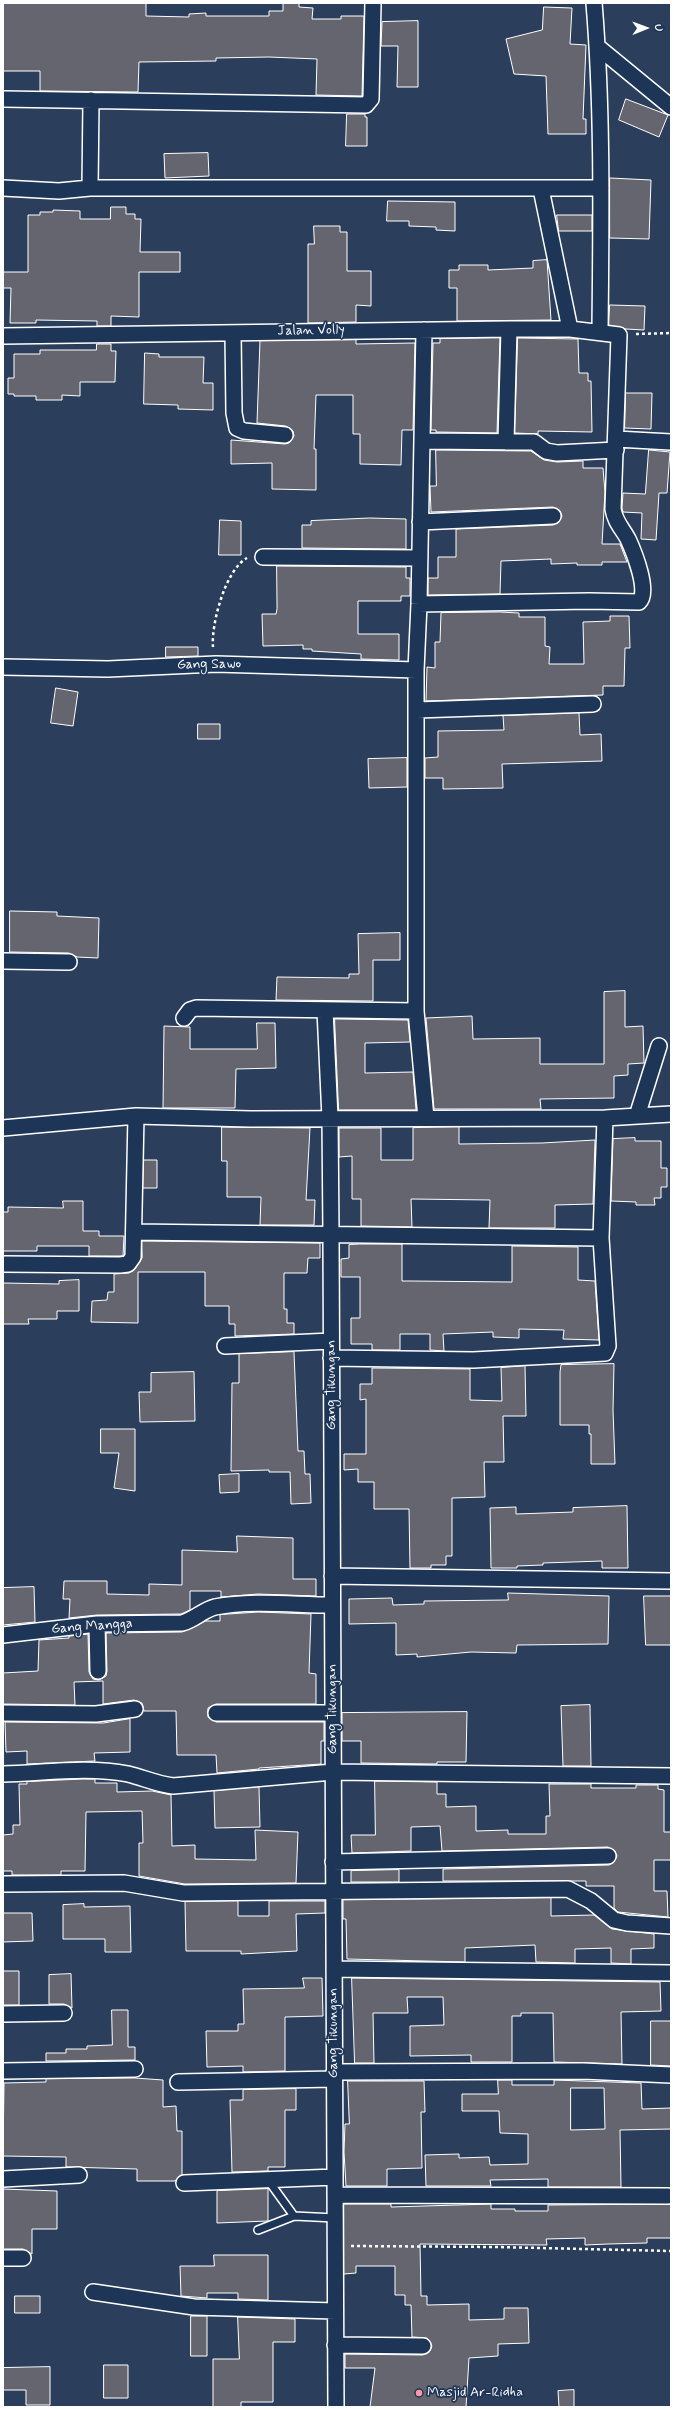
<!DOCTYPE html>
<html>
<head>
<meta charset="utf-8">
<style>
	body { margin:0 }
	#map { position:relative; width:674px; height:2410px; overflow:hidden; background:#2b3f5c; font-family:Mynerve,sans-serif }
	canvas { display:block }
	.frame { position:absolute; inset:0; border:4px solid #fff; pointer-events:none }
	.north { position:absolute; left:626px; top:8px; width:40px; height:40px; -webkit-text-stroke:3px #1d3557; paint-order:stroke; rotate:89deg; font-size:11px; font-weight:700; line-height:16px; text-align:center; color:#fff }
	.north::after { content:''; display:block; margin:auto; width:14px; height:18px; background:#fff; clip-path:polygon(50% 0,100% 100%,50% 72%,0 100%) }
</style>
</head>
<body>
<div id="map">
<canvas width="674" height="2410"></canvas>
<div class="frame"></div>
<div class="north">U</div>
</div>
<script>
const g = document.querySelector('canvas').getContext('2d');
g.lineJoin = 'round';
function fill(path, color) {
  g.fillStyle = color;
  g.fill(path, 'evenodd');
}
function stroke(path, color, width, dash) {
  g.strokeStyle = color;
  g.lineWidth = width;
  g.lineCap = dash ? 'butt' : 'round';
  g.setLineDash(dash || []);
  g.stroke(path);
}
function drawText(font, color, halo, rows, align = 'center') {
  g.font = font + ' Mynerve,sans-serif';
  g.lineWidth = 3.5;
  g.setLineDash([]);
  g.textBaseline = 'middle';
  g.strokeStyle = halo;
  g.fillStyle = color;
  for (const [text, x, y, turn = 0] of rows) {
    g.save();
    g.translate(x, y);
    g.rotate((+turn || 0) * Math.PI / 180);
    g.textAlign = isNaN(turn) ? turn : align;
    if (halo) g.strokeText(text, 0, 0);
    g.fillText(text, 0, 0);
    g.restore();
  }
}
const building = new Path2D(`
	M3 3H146V16L189 17V14L206 13V16H269V11H283V3H299V7L313 8 312 19H341V16H364L362 96 316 95 317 59 269 57 216 58V61L139 62 138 92 40 91V71H3Z
	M544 7 572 8 570 44 586 45 583 119H586V134H548L546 76 514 74 506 39 542 30Z
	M418 21V87H397L398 46H381L382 22Z
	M626 99 668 115 659 137 619 120Z
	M347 114H365V117H367V146H346Z
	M208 153 209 176 165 178 164 154Z
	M610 178 651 180 649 239 610 238Z
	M388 201 455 202V231L436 230V227L409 226V221H387Z
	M111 207H126V214H135V219H141L140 252H180V272H139V317L111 316V326H97V321L36 320V323H10L11 288H3V272H28V215H40V212H53V210L80 211V219H110Z
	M557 215H592V231H559Z
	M314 226H340V232H347V271H371V306L356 305V322L308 323V244H314Z
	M547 260 551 320 457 321V288H449V270H459V265H488V270L533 268V261Z
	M610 305 645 306 644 330 626 329 609 325Z
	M500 338 497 433 436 432V430H431L433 343H440V339Z
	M518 338 578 339 579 373H588V381H591L592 432 538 431V434L515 433Z
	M356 340V344L415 343 413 430H402L401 465 360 464V434H353V395H316L314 449H316V490L272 489V463L231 464V440L285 444 289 443 294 436 293 431 286 426 257 423 260 341Z
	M97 344H111V351H116L115 382H80V396L62 395V400H36V396H14V394H8V378H14V354H40V350H96Z
	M145 353 159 354V357H204L203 383H213V410L178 409V405L144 404Z
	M626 393H652L651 429 625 428Z
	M436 450 531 451 544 460 557 462 583 461V468H603L605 492 602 544H620L627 562H602V565H577V563L551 564V559L501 561 500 594 428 595V578H438V557H456V529L553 525 558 523 562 516 560 511 553 507 431 512 430 486H436Z
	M649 450 670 452 667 493H659L656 540 641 539 642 513 623 512 622 508 623 493 645 494Z
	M370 518 406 519V549L302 548V525H311V521Z
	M220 520 241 521V555H219Z
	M277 566 406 567V578H410V596H401V601H358V634H399V660L361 659V654L312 651V649H303V645L263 646 262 614H276L277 609Z
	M500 612 519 613V617H545V646L550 647 549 664H584L583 622 610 621V616H629L630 648H625L624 686H603V695L426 701 427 667 435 668V642H440L441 613Z
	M166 647H198V656L166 657Z
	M56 688 78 692 73 726 51 723Z
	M579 713 580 735 601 734 602 761 502 764 503 788 443 789V778H425V758L438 757V731L504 730 503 716Z
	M198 724H220V739H198Z
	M407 758V787L369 788 368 759Z
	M10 911 57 912V916L99 918 98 958 77 957 69 953 10 952Z
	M400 933V960H373V1001L276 1000 277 977 349 978V974H359L358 934Z
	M625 991V1027L643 1026 644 1063 628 1064V1075L614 1076V1098L540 1099 541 1109H434L426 1018 472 1016 473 1039 540 1038V1064H604V992Z
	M335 1019 408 1020 410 1042 365 1043V1073L413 1072 416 1110H339Z
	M257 1023H275L276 1068 236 1069 235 1108H163L164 1026 190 1027V1049H257Z
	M222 1127 310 1128 306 1200H315L314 1225H260L261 1197H227V1161H222Z
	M459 1127V1144L542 1143 595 1140 593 1204 555 1205V1228H489L490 1200 411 1199 412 1227 361 1226V1199H352V1156L339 1157V1128H381V1160H413V1128Z
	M635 1138V1141H661V1168H667V1187H661V1198H654L655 1205H636V1202L611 1201 613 1139Z
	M144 1160H157V1188H143Z
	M63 1201H83V1231H99V1236H124L123 1256H89V1246H37V1251H3V1212H8V1207L63 1208Z
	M142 1241 320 1243V1258H308L307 1273H284V1309H287V1323H294V1334L235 1336V1324H229V1306H205V1272H138V1323L91 1322 92 1301 107 1300 108 1292H114V1274L129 1273 135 1269 142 1258Z
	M360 1244H402V1281H412L512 1282V1246L578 1247V1280L595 1281 599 1340 563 1339 564 1330 519 1329V1338L493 1337V1332L443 1334 444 1351 430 1350V1334H400V1350H372V1344H351V1318H360V1277H341V1259L349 1258V1245Z
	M79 1280V1311H57V1319H28L29 1324H3V1283L59 1284V1281Z
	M294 1352 298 1451H304L305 1474H310L311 1503 291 1504 290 1472H269V1470L231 1471 232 1383H239V1354Z
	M614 1364 613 1410 615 1464H591V1434H589V1425H560V1372L561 1365Z
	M525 1366 526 1416H503L504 1462H484L485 1497 452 1498V1556H446V1565H431V1568H410L409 1509H374V1482H358V1469L344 1470V1454H366V1399L360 1400V1384H372V1368L470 1369V1400L502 1401 501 1368Z
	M194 1372 195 1421 140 1422 139 1392H151V1373Z
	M101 1429H135V1491L114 1488 119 1453H101Z
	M239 1474V1492L220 1493 219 1475Z
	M627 1506 628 1568H602V1561L543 1563V1565L517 1566V1568H491L490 1508 516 1507V1514L573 1512V1508Z
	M237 1536 293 1538V1579H316V1596L258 1594 221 1597V1591H190V1610L181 1614 97 1615 69 1618 70 1599H63L64 1581H107V1594L149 1595V1584L182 1585V1550L237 1552Z
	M34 1587 35 1622 3 1625V1588Z
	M508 1593 609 1596 608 1644 517 1645 516 1653 471 1652 417 1657V1654L396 1655V1623L349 1624V1599L392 1598 393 1605 424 1604V1601L508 1600Z
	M644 1596H671V1645H646Z
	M259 1612 311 1614 309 1673 316 1674V1704H216L208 1708V1717L216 1722H324V1741H321V1764L259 1768V1769L217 1773 216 1755H177L176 1711H144L142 1703 134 1700 103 1704V1681L74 1682 75 1705 3 1704V1673L38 1671 39 1640 69 1638V1636L88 1634 89 1672 93 1679 99 1680 106 1676 107 1671 106 1633 182 1632 205 1621H220V1615Z
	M590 1705 591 1766H563L561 1706Z
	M467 1712 466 1762H437V1764L361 1763V1741H342V1713Z
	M130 1719V1752L94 1753 95 1761 27 1764V1751L6 1752 5 1722 103 1723Z
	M82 1779H95V1783H117V1792L152 1791 171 1795 172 1846 195 1845V1859L256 1860 255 1830 298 1832 296 1883 185 1884 139 1876V1843H143L142 1811 86 1812 85 1871H61V1875H12V1871H3V1835L13 1834V1825H20L19 1784H27V1782Z
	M375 1781 437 1782V1794H446V1807L476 1806V1831L508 1830V1834H546V1816H550L549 1784H591V1788H636V1785H658V1789L664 1790V1832H671V1860H654V1891H667L668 1917 618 1912 614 1908V1886H586V1881H443V1869L609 1865 613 1863 617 1856 615 1851 608 1847 442 1851 440 1826 411 1827V1851L352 1853 351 1835H375Z
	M259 1787 260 1827 215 1828 214 1791Z
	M399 1870V1882H351V1871Z
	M551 1898V1916L594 1915 612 1929 654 1934V1948L631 1949V1964L611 1963V1948L575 1949V1963L536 1962 535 1945 465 1948V1962L347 1959 346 1919H343V1900Z
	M238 1901V1916H269V1901H325V1913L296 1914 297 1951 241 1954V1951H186L185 1902Z
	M84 1904V1907L130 1906 131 1952H105V1939H63V1905Z
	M3 1913H32L33 1941 3 1942Z
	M3 1971H19V2005H3Z
	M71 1974 72 2008 64 2004H49V1975Z
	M303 1978H322L323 2016 285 2017V2071L243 2072V2066L207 2067 206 2031H238V2024H244L243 1989 304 1988Z
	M352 1978 660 1982 661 2011 621 2012 622 2064 554 2062 553 2013H521V2016H512V2062H471V2055L410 2056V2026L444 2025 443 1997H407L408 2013H373L374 2063H355Z
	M112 2010H128V2047H135V2060L46 2061V2053H66V2049H87V2046L112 2045Z
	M651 2021H671V2066L651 2065Z
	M135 2078 163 2080V2107L176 2106 177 2131H182V2175L175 2181H137V2169L66 2167V2157L3 2156 4 2083 46 2082V2079Z
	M498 2080H512V2085H554V2080L641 2083 642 2109 671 2108V2129L620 2130 621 2187H548V2179L490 2180 491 2186H426L425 2155 459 2154V2158L489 2157 490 2165 528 2164V2134L500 2133 499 2111H462V2094H498ZM571 2088H604L605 2129 571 2130Z
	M348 2081H424L425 2112H421L422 2168 387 2169V2186H346L344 2152 345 2124H349Z
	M296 2089V2110H285V2167H268V2171L232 2172 230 2100H243V2090Z
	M3 2189 57 2191V2229H32V2254L23 2249H3Z
	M268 2189V2221L217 2223V2191Z
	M344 2204H391V2207L491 2204V2209H515V2211H548V2205L671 2204V2238H647V2243L608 2244 585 2245V2238L546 2239 547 2245 420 2244 421 2296H427V2305L469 2304V2320L504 2319V2308H528L529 2343 498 2344V2356L469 2358 466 2407H370L375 2368H345V2354L423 2355 430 2351 432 2346 427 2338 412 2337 411 2305H405V2295H395V2266H356V2273L344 2274Z
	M214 2255H268V2300L238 2299V2293H207V2298L181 2296 180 2266H214Z
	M15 2296H40V2313H15Z
	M191 2316H207V2356H191Z
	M238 2317 295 2319V2342H273V2402H241V2407H213V2359H239Z
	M104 2365H128V2398H104Z
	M50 2367V2405H26V2390H3V2368Z
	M574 2390V2407H559L558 2391Z`);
const path = new Path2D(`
	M636 334 671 333
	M213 647C211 625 225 570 247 558
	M351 2246 496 2247 671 2251`);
const lane = new Path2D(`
	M268 2180 294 2216 335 2218
	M258 2230 294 2216`);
const street = new Path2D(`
	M594 3C603 112 601 223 600 332
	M598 47 671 107
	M3 99 366 105 371 99 373 3
	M3 188 59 191 90 188H601
	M90 188 91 100
	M541 189 570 329
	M424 330 419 604 416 670V1011L426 1118
	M233 333 234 413 237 428 244 431 285 435
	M3 336 509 329H570L619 335 613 509C615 522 622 528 628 539 634 552 650 592 639 602L589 601 419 604
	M616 439 671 442
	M423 441 534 442 546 451 557 453 616 450
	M506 442 509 329
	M420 522 553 516
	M263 557 420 558
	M3 667 108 669 216 664 416 670
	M417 710 593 704
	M3 961 69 962
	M325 1010 330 1118 331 1235 336 2407
	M184 1018 190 1010 196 1008 416 1011
	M637 1116 659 1046
	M3 1128 136 1116 250 1119 605 1118 671 1114
	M134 1232 601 1238
	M3 1264 120 1265 128 1264 133 1257 136 1116
	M225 1346 331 1341
	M331 1358 473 1360 605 1353 608 1346 601 1238 605 1118
	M332 1576 671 1581
	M97 1624 98 1671
	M3 1635 97 1624 182 1623C194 1620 203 1610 215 1607 253 1600 294 1605 332 1605
	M3 1713 96 1714 135 1709
	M216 1713H333
	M3 1774C44 1773 88 1766 128 1774 144 1778 157 1784 173 1786L333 1772 671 1776
	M333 1862 608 1856
	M3 1884 124 1883 183 1893 568 1889 591 1901 614 1920 627 1923 671 1926
	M334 1969 671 1973
	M3 2014 64 2013
	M3 2071 135 2069
	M334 2072 583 2071 671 2075
	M178 2082 334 2079
	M3 2179 79 2175
	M184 2183 335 2177
	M335 2195 668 2196
	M3 2258H23
	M93 2292 194 2307 335 2311
	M335 2345 423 2346`);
const markers = [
	[419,2393,4,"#ff9aa2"]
];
const streetNames = [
	["Jalan Volly",311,331,-1],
	["Gang Sawo",209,665,-1],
	["Gang Tikungan",332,1385,-90],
	["Gang Mangga",92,1627,-4],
	["Gang Tikungan",333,1709,-90],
	["Gang Tikungan",334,2033,-90]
];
const poiNames = [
	["Masjid Ar-Ridha",427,2393]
];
fill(building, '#64656e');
stroke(building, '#fff', 1);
stroke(lane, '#fff', 10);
stroke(street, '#fff', 18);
stroke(path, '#fff', 2.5, [3, 3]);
stroke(lane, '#1d3557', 7);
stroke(street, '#1d3557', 15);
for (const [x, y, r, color] of markers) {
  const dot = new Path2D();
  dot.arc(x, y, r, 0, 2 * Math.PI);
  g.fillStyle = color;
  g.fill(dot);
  stroke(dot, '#1d3557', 1.5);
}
drawText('14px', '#fff', '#1d3557', streetNames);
drawText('14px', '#fff', '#1d3557', poiNames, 'left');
</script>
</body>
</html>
